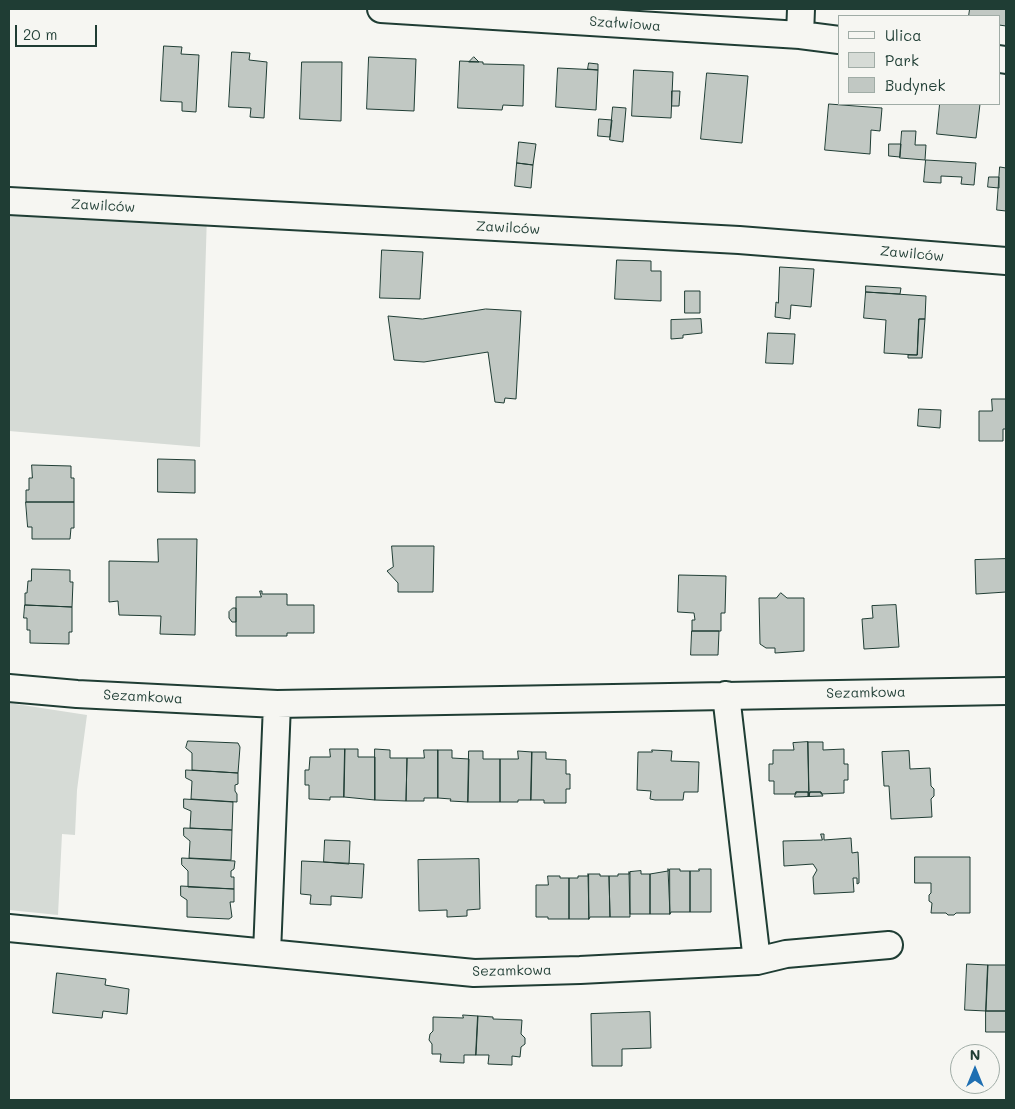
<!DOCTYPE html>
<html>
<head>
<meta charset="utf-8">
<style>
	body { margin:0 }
	#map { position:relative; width:1015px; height:1109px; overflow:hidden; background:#f6f6f2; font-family:Mali,sans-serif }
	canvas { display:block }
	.frame { position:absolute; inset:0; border:10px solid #1f3d34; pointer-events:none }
	.legend { position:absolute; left:838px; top:15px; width:162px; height:90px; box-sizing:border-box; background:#f6f6f2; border:1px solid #a0aca6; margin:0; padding:6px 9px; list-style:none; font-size:15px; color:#1f3d34 }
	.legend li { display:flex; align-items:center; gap:10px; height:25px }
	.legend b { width:25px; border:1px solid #a0aca6 }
	.north { position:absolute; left:950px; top:1044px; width:50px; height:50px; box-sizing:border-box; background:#f6f6f2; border:1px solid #a0aca6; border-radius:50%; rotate:0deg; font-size:14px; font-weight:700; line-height:20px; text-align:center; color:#1f3d34 }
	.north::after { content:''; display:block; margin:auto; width:18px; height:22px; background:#1f6fb2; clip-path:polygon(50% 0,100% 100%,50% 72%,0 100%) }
	.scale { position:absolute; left:15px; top:25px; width:82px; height:22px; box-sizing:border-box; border:2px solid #1f3d34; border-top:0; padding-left:6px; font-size:15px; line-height:18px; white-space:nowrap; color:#1f3d34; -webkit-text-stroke:4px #f6f6f2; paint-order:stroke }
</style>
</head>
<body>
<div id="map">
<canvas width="1015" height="1109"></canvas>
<div class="frame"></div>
<ul class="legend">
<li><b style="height:6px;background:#f6f6f2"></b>Ulica</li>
<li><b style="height:14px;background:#d6dbd6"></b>Park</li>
<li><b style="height:14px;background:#c1c8c3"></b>Budynek</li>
</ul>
<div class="north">N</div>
<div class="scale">20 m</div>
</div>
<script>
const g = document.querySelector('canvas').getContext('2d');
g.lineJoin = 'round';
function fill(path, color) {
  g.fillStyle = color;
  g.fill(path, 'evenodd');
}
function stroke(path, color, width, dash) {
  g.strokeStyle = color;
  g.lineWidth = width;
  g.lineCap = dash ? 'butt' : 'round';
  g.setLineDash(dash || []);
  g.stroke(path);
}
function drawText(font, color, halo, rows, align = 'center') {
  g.font = font + ' Mali,sans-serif';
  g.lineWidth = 4;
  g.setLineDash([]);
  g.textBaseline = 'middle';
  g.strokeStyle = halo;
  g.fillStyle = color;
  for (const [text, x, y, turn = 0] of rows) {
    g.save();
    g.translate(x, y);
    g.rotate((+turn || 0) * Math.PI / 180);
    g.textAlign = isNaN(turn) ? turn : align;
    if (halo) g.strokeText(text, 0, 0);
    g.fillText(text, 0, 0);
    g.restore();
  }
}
const green = new Path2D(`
	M9 202 207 214 200 447 9 431Z
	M9 703 87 715 77 790 75 835 62 834 58 915 9 910Z`);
const building = new Path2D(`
	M970 9H1006V26L999 25V16H969Z
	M164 46 182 47 181 54 199 55 196 112 182 111V102L161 101Z
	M232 52 250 53 249 60 267 62 264 118 250 117 251 108 229 107Z
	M369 57 416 59 414 111 367 109Z
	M474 57 479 62H469Z
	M460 61 483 62V64L524 65 523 106 503 105 502 110 458 108Z
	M302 62H342L341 121 300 119Z
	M589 63 598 64V70L588 69Z
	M558 68 598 70 596 110 556 107Z
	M634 70 673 72 671 118 632 116Z
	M707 73 748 76 742 143 701 139Z
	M672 91H680L679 106H672Z
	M829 104 882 108 880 131 871 130 870 154 825 150Z
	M940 104H980L976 138 937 134Z
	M613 107 626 108 623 142 610 140Z
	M599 119 612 120 610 137 598 136Z
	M902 131H916L915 145H926L925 160 900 158Z
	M519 142 536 144 533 165 517 163Z
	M889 144H901L900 157 889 156Z
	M926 160 976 163 974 185 961 184 962 177 941 176V183L924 182Z
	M517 163 533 165 531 188 515 186Z
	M1000 167 1006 168V211L997 210Z
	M989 177H999V188L988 187Z
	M382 250 423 252 420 299 380 298Z
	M617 260 651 261V271H661V301L615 299Z
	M780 267 814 269 811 307 791 305 790 319 775 317 776 302 778 303Z
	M866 286 901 288 900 294 866 292Z
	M685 291H700V313H685Z
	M866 292 926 296 925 319H919L917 355 884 353 886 320 864 318Z
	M486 309 521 311 516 399 505 398 504 403 495 402 488 352 424 362 394 360 388 316 422 319Z
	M701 319 702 333 683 335V338L671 339V320Z
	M919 319H925L922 358H908V355H917Z
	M768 333 795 334 793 364 766 363Z
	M992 399H1006V429H1003V441H979V411H992Z
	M919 409 941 410 940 428 918 426Z
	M158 459 195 460V493L158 492Z
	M32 465 71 466V478H74V502H26V490H29V478H32Z
	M26 502H74V528H71L70 539H32V527H28Z
	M158 539H197L195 635 160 634 161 616 119 615 118 601 109 602V561L158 562Z
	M392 546H434L433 592H398V583L387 571 393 567Z
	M1006 559V592L976 594 975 560Z
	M32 569 70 570V582H73L72 607 25 605V593H27L28 581H31Z
	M679 575 726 576 725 613H721V631H692V620H695L694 613 678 612Z
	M260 591H262V594H287V605H314V633H287V636H236V597H261Z
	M781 593 787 598H804V651L775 653V648H766L760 644 759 598H776Z
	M25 605 72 607V632H69V644L30 643V630H27V618H24Z
	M896 605 899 647 864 649 862 619 873 618 872 606Z
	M233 608H236V622H232L229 618V612Z
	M692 631H719L718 655H691Z
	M188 741 238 743 240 747 238 773 192 770V753L186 748Z
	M808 742 809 796 808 792H796V794H774V781H769V764H773V750H794L793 743Z
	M808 742H823V750L844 749V764H848V780H844V793L821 794V792H810L809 796Z
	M330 749H345L344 797H330V800L309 799V785H305V770H309L310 757H330Z
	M345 749H358V757H375V800L344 797Z
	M375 749 390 750V758H407L406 801 375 800Z
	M424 750H438V798H424V801H406L407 758H424Z
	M438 750H452V758L469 759 468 802 450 801 451 799 438 798Z
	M652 750 672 751 671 761 699 762 698 792H684L683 800H655L650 799 651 791 637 790 638 752H652Z
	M469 751H483V759H500V802H468Z
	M518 751 532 752 531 800H518V802H500V759H518Z
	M909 751 910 769 930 768 931 786 934 789V796L931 799 932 817 891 819 889 786H884L882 752Z
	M532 752H546V759L566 760V774H570V789H566V803H544V800H531Z
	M186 770 238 773V784L235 785V791L237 794V802L191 799 192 781 186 778Z
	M796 792H808V796L810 792H821L823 796 795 797Z
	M184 799 233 802 232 830 190 828 191 811 184 808Z
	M184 828 232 830 231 860 189 858 190 841 184 836Z
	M821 834H824V840L851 838 852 853 858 852 859 874V883L857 884V878H853L854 892 814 894 813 877 817 870 813 864 784 866 783 841 822 840Z
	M325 840 350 841 349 864 324 862Z
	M915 857H970V913H956L954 915H948L946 913H931L932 903 929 901V895L931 893V883H915Z
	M182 858 235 861 234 869 231 871V877H234V889L188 887V871L182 865Z
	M479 859 480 909 467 910V916L447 917V910L419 911 418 860Z
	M302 861 364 864 362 898 331 896V905L310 904 311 895 301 894Z
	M668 869 670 914H650V874L668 871Z
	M670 869H680V871H690V912H671L670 914Z
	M699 869H711V912H690V871H699Z
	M641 871V874H650V914H630V872Z
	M629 872 630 917H610L609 876H618V874H629Z
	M588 874 589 919H569V878H578V876H588Z
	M589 874H600V876H609L610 917H590L589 919Z
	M548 876H560V878H569V919H548V917H536V885H548Z
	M181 886 234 889V902H230L232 917 229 919 187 917V900L181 896Z
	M967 964 988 965 986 1011 965 1010Z
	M988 965H1006V1011H986Z
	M57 973 106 979 105 985 129 989 127 1014 103 1011 102 1018 53 1013Z
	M986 1011H1006V1032H986Z
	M650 1012 651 1048 622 1049V1066H592L591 1014Z
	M463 1015 478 1016 476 1055H464V1063L440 1062 441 1054H432V1044L429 1040 430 1034 433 1031V1017L463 1018Z
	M478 1016 493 1017V1019L522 1020 521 1034 525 1038V1044L521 1047 520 1057 512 1056V1065L488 1064 489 1055H476Z`);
const minor = new Path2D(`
	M381 9 800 35 839 40
	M800 35 801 9
	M999 59 1006 60
	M9 201 739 240 1006 261
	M9 688 77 694 277 704 1006 691
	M726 695 757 961
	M9 928 474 973 580 970 757 961 786 954 889 945
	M267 953 277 704`);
const streetNames = [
	["Szałwiowa",625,24,4],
	["Zawilców",103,206,3],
	["Zawilców",508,228,3],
	["Zawilców",912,254,5],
	["Sezamkowa",866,693,-1],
	["Sezamkowa",143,697,3],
	["Sezamkowa",512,971,-1]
];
fill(green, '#d6dbd6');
fill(building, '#c1c8c3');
stroke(building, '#1f3d34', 1);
stroke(minor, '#1f3d34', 30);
stroke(minor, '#f6f6f2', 26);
drawText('14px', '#1f3d34', '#f6f6f2', streetNames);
</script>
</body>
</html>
